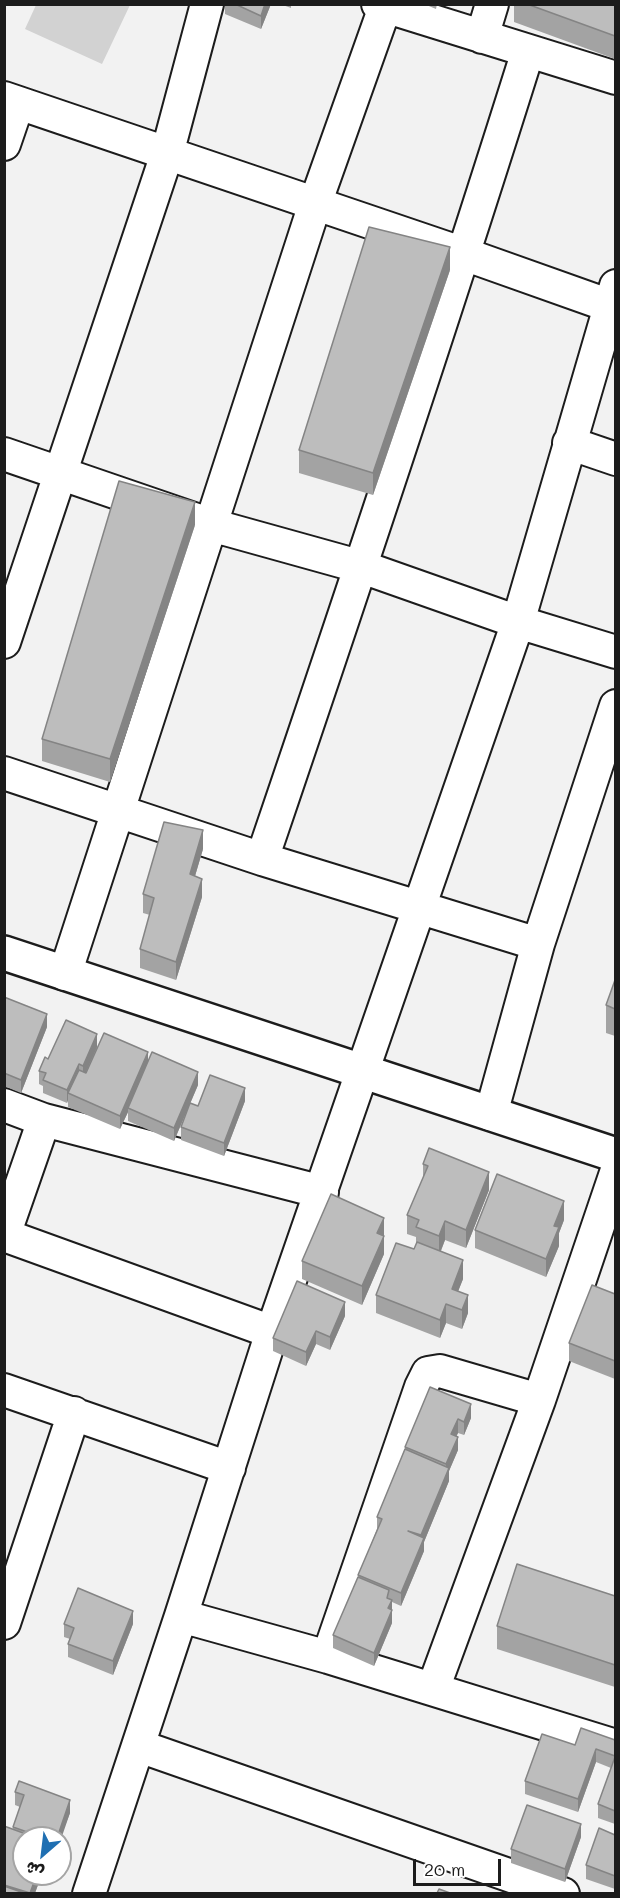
<!DOCTYPE html>
<html>
<head>
<meta charset="utf-8">
<style>
	body { margin:0 }
	#map { position:relative; width:620px; height:1898px; overflow:hidden; background:#f2f2f2; font-family:Mali,"Playpen Sans Arabic",sans-serif }
	canvas { display:block }
	.frame { position:absolute; inset:0; border:6px solid #1c1c1c; pointer-events:none }
	.north { position:absolute; left:12px; top:1826px; width:60px; height:60px; box-sizing:border-box; background:#fff; border:2px solid #a4a4a4; border-radius:50%; rotate:208deg; font-size:16px; font-weight:700; line-height:24px; text-align:center; color:#1c1c1c }
	.north::after { content:''; display:block; margin:auto; width:21px; height:27px; background:#1f6fb2; clip-path:polygon(50% 0,100% 100%,50% 72%,0 100%) }
	.scale { position:absolute; left:413px; top:1859px; width:88px; height:27px; box-sizing:border-box; border:3px solid #1c1c1c; border-top:0; padding-left:8px; font-size:18px; line-height:21px; white-space:nowrap; color:#1c1c1c; -webkit-text-stroke:4px #fff; paint-order:stroke }
</style>
</head>
<body>
<div id="map">
<canvas width="620" height="1898"></canvas>
<div class="frame"></div>
<div class="north">ش</div>
<div class="scale">20 m</div>
</div>
<script>
const g = document.querySelector('canvas').getContext('2d');
g.lineJoin = 'round';
function fill(path, color) {
  g.fillStyle = color;
  g.fill(path, 'evenodd');
}
function stroke(path, color, width, dash) {
  g.strokeStyle = color;
  g.lineWidth = width;
  g.lineCap = dash ? 'butt' : 'round';
  g.setLineDash(dash || []);
  g.stroke(path);
}
const green = new Path2D(`
	M36 5V4L130 5 102 64 25 29Z`);
const minor = new Path2D(`
	M378 4 616 78
	M482 37 492 4
	M4 98 464 254 616 308
	M4 144 18 103
	M569 443 616 459
	M4 454 211 525 362 567 518 622 616 652
	M4 642 167 154 207 4
	M4 773 262 859 538 944
	M262 859C353 591 443 322 528 51
	M65 974 315 204 385 7
	M4 1105 44 1120 322 1192
	M491 1114 538 944 616 706
	M4 1235 272 1332
	M4 1235 44 1120
	M4 1390 229 1468
	M181 1616 328 1657 616 1746
	M4 1623 74 1413
	M331 1648 421 1387 428 1373 440 1371 539 1400
	M433 1689 539 1400 616 1173
	M139 1746 563 1894
	M89 1894 181 1616 272 1332 518 622 616 286`);
const major = new Path2D(`
	M4 953 616 1155`);
const wall = new Path2D(`
	M225 4H271L261 29 225 14Z
	M280 4H291V8Z
	M424 4H437L436 9Z
	M514 4H615V59L514 22Z
	M450 270 373 495 299 473V450Z
	M195 525 110 782 42 761V739Z
	M203 849 195 876 202 897 176 980 140 968V949L150 915 143 913V894Z
	M615 980V1036L606 1033V1005Z
	M4 997 47 1027 21 1093 4 1086Z
	M97 1047 148 1061 198 1085 190 1104 198 1106 245 1101 224 1156 181 1140V1127L188 1108 174 1141 128 1121V1112L120 1129 68 1107V1100L67 1103 43 1093V1086L39 1084V1071L48 1059Z
	M423 1164 489 1190 466 1248 445 1240 441 1251 463 1279 458 1291 468 1313 462 1329 446 1323 440 1338 376 1313V1295L414 1249 416 1245V1237L407 1234V1215L423 1178Z
	M564 1220 559 1233V1246L546 1277 475 1248V1230Z
	M384 1236V1254L362 1305 302 1279V1261Z
	M615 1294V1379L569 1361V1343Z
	M345 1316 330 1350 316 1344 306 1366 273 1351V1338Z
	M430 1387 471 1418 464 1435 458 1433 456 1436 458 1450 449 1471V1481L424 1542V1551L401 1606 392 1602V1623L374 1666 333 1648V1635L358 1577 377 1529V1517Z
	M615 1596V1687L497 1649V1626Z
	M64 1624H133L113 1675 68 1657V1644L70 1639 64 1637Z
	M615 1740V1824L598 1818V1804L611 1768 596 1762 578 1812 525 1794V1781L575 1745Z
	M15 1792 70 1813 60 1838H24V1874H42L35 1893H4V1826L13 1829V1827L20 1807 15 1805Z
	M615 1835V1889L586 1879V1865Z
	M581 1837 565 1882 511 1863V1849Z`);
const shadedWall = new Path2D(`
	M265 4H271L261 29V16Z
	M450 247V270L373 495V473Z
	M195 502V525L110 782V759Z
	M203 830V849L190 893V874Z
	M202 879V897L176 980V962Z
	M47 1014V1027L21 1093V1080Z
	M97 1034V1047L83 1079V1066Z
	M148 1052V1065L128 1108V1112L120 1129V1116Z
	M79 1064V1077L68 1093V1100L67 1103V1090Z
	M198 1072V1085L174 1141V1128Z
	M245 1088V1101L224 1156V1143Z
	M489 1172V1190L466 1248V1230Z
	M564 1201V1220L559 1233V1246L546 1277V1259L554 1226Z
	M384 1218V1254L362 1305V1286L377 1233Z
	M445 1221V1240L439 1255V1236Z
	M463 1260V1279L452 1307V1289Z
	M468 1295V1313L462 1329V1310Z
	M345 1302V1316L330 1350V1337Z
	M446 1304V1323L440 1338V1320Z
	M316 1331V1344L306 1366V1352Z
	M471 1404V1418L464 1435V1422Z
	M458 1419V1433L451 1448V1434Z
	M458 1437V1450L449 1471V1481L424 1542V1551L401 1606V1593L421 1545V1535L446 1474V1464Z
	M392 1600V1623L374 1666V1653L388 1608Z
	M133 1611V1624L113 1675V1661Z
	M596 1749V1762L578 1812V1799Z
	M70 1800V1813L60 1842V1838H57Z
	M581 1824V1837L565 1882V1869Z
	M37 1874H42L35 1893H30Z`);
const building = new Path2D(`
	M235 4H265L261 16Z
	M527 4H615V36Z
	M369 227 450 247 373 473 299 450Z
	M119 481 195 502 110 759 42 739Z
	M164 822 203 830 190 874 202 879 176 962 140 949 154 898 143 894Z
	M615 980V1009L606 1005Z
	M4 997 47 1014 21 1080 4 1073Z
	M66 1020 97 1034 83 1066 79 1064 67 1090 43 1080 46 1073 39 1071 45 1057 48 1059Z
	M104 1033 148 1052 120 1116 68 1093 79 1070 86 1073Z
	M152 1052 198 1072 174 1128 128 1108Z
	M210 1075 245 1088 224 1143 181 1127 190 1103 198 1106Z
	M429 1148 489 1172 466 1230 445 1221 439 1236 416 1227 419 1220 407 1215 428 1166 423 1164Z
	M497 1174 564 1201 554 1226 559 1227 546 1259 475 1230Z
	M331 1194 384 1218 377 1233 384 1236 362 1286 302 1261Z
	M417 1242 463 1260 452 1289 468 1295 462 1310 446 1304 440 1320 376 1295 396 1243 414 1249Z
	M297 1281 345 1302 330 1337 316 1331 306 1352 273 1338Z
	M592 1285 615 1294V1361L569 1343Z
	M430 1387 471 1404 464 1422 458 1419 451 1434 458 1437 446 1464 405 1447Z
	M405 1449 449 1468 421 1535 408 1531 424 1538 401 1593 358 1575 382 1519 377 1517Z
	M517 1564 615 1596V1665L497 1626Z
	M358 1577 389 1590 387 1598 392 1600 388 1608 392 1610 374 1653 333 1635Z
	M78 1588 133 1611 113 1661 68 1644 74 1628 64 1624Z
	M581 1728 615 1740V1756L596 1749 578 1799 525 1781 542 1734 575 1745Z
	M615 1757V1811L598 1804Z
	M19 1781 70 1800 57 1838H44L13 1827 24 1795 15 1792Z
	M527 1805 581 1824 565 1869 511 1849Z
	M4 1826 37 1838H24V1874H37L30 1893 4 1885Z
	M599 1828 615 1835V1876L586 1865Z
	M4 1886 24 1893H4Z
	M439 1889 450 1893H437Z`);
fill(green, '#d2d2d2');
stroke(minor, '#1c1c1c', 36);
stroke(major, '#1c1c1c', 38);
stroke(minor, '#fff', 32);
stroke(major, '#fff', 33);
fill(wall, '#a3a3a3');
fill(shadedWall, '#848484');
fill(building, '#bdbdbd');
stroke(building, '#848484', 1.5);
</script>
</body>
</html>
